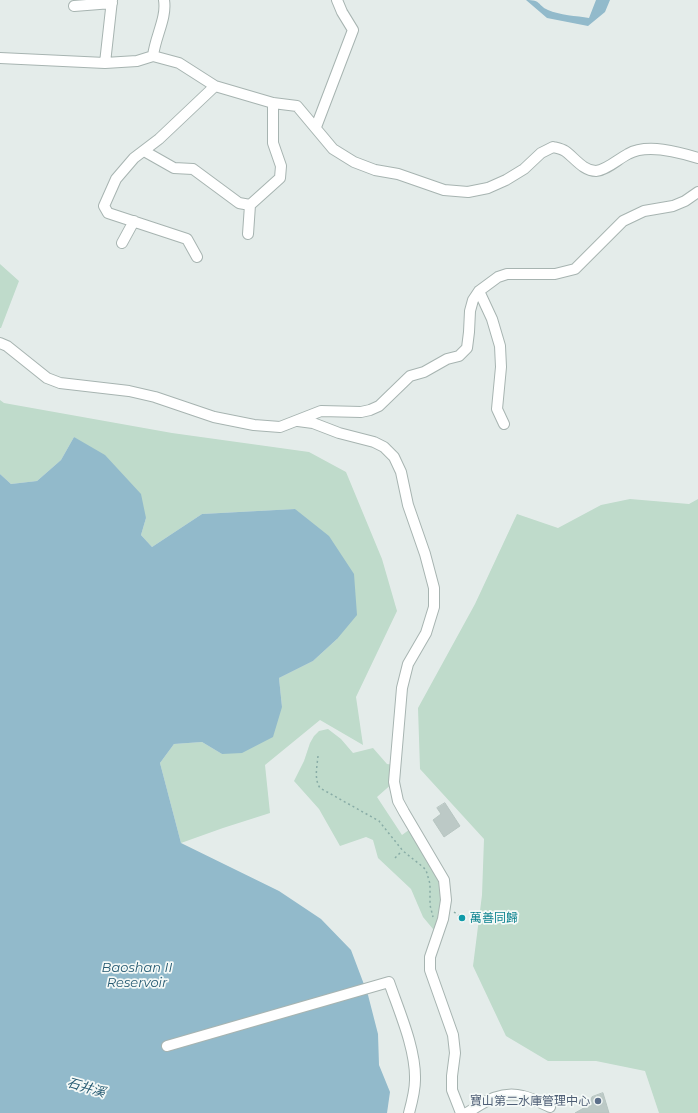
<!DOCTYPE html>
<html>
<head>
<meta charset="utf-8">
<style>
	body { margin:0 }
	canvas { display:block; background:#e4ecea }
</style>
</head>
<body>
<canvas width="698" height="1113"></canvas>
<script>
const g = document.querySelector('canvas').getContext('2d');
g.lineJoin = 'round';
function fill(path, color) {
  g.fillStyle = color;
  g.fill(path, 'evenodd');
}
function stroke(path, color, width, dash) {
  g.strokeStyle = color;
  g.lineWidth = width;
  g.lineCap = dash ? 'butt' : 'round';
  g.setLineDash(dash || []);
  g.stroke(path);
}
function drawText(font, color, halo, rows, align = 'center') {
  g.font = font + ' Montserrat,"Noto Sans TC",sans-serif';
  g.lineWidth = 3.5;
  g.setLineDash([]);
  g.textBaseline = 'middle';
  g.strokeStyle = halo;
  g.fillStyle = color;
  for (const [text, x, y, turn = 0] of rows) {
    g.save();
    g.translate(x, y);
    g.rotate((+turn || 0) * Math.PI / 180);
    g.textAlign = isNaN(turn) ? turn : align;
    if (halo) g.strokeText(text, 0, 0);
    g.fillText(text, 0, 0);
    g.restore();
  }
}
const green = new Path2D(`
	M0 264 19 281 1 328H0Z
	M0 400 4 403 172 433 309 452 346 472 382 559 397 611 356 697 363 745 320 720 265 765 270 813 223 828 181 843 160 763 174 744 202 742 222 754 282 707 279 678 313 661 337 639 295 509 202 514 152 547 141 535 146 518 74 437 61 460 37 481 11 484 0 474Z
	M630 499 689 504 698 499V1113H659L645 1071 596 1061H548L506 1036 473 966 482 895 484 839 420 769 418 708 475 604 517 514 558 528 601 505Z
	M328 729 341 739 353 753 373 748 387 764 395 765 394 782 377 797 402 835 413 827 444 880 438 935 423 917 411 889 378 858 373 840 366 837 340 846 319 809 294 781 304 761 310 743 314 736 319 731Z`);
const water = new Path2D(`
	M526 0C542 0 537 5 548 10 559 15 577 16 589 18L596 0H610L605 12 588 26 547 18Z
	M74 437 105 455 141 494 146 518 141 535 152 547 202 514 295 509 329 536 354 574 357 615 337 639 313 661 279 678 282 707 273 737 242 753 222 754 202 742 174 744 160 763 181 843 279 891 321 919 351 950 368 995 378 1034 379 1065 390 1092 387 1113H0V474L11 484 37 481 61 460Z`);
const building = new Path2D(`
	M445 803 460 826 444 837 433 820 441 814 437 808Z
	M603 1093 609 1113H575L589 1105 592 1097Z`);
const path = new Path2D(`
	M318 756C317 767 314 779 320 788L379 821 403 851 423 867 426 870 430 884V905L433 917
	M395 858 402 851
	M454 912 462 918`);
const minor = new Path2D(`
	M74 6 112 3
	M153 56C155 37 167 18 164 0
	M0 58 105 63 137 61 153 56 179 63 215 86 273 103 297 106 333 149 354 162 375 170 398 174 444 190 468 192 488 188 506 180 524 169 541 153 553 147C557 148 562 149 565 151 574 157 583 171 596 171 607 170 618 159 628 154 647 143 679 152 698 158
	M105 63 112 0
	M316 127 353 30 342 12 337 0
	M144 151 174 168 193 169 239 203 250 205 280 178 281 166 273 143V103
	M248 234 250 205
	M122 243 134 221
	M197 257 187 239 108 213 104 206 116 179 134 158 159 139 215 86
	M479 291 492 319 500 346 501 367 497 409 504 424
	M0 343 7 346 47 378 60 383 129 391 155 397 214 417 254 425 280 427 321 411 361 412 370 410 379 406 410 376 424 372 447 359 459 356 467 348 469 332 470 311 473 300 479 291 498 277 507 274H555L575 269 623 221 644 211 673 206 685 201 698 192
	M298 421 313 423 339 433 374 442 384 447 394 457 401 472 408 505 425 554 434 588V607L426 633 408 664 402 688 394 782 398 801 404 812 444 880 446 900 443 919 430 957V970L453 1035 455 1053 452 1076V1090L461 1113
	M167 1046 389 982C399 1011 416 1049 415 1080 415 1091 412 1102 409 1113
	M467 1113C484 1102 501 1090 523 1096 532 1098 541 1103 550 1107`);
const markers = [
	[462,918,4,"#0f9aa8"],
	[598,1101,4,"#5c6f8a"]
];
const cultureNames = [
	["萬善同歸",470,918]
];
const serviceNames = [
	["寶山第二水庫管理中心",590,1101]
];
const waterNames = [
	["Baoshan II",137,968],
	["Reservoir",137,983],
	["石井溪",86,1088,16]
];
fill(green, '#bfdbcb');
fill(water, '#92bacb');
fill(building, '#bcc9c6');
stroke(building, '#b7c5c1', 1);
stroke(minor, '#a7b4b1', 12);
stroke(path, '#88aca6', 1.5, [2, 3]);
stroke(minor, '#fff', 10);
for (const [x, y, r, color] of markers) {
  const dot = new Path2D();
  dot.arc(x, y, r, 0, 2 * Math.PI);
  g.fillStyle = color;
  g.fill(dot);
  stroke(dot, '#f4f9f7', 1.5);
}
drawText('12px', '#0d838f', '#f4f9f7', cultureNames, 'left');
drawText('12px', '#4e5e75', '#f4f9f7', serviceNames, 'right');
drawText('italic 13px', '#255a72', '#f4f9f7', waterNames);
</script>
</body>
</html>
